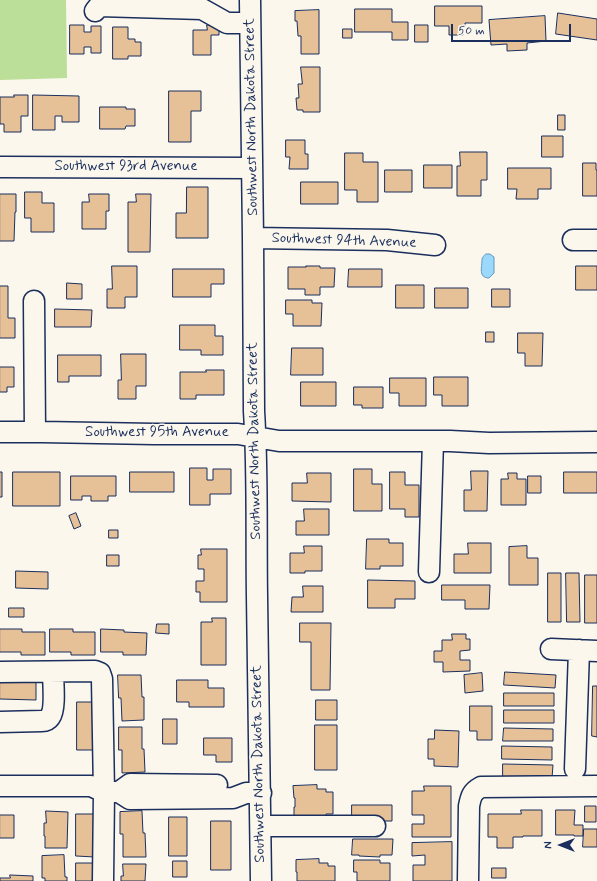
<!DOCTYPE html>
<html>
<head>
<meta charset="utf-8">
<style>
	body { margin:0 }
	#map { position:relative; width:597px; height:881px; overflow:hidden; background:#fbf7ec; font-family:Mynerve,sans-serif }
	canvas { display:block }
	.north { position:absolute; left:541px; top:825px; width:40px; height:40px; -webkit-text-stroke:3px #fbf7ec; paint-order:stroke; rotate:270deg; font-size:11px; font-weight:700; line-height:16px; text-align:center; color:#1b2f5e }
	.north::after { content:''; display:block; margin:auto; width:14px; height:18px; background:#1b2f5e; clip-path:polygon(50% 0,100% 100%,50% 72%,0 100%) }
	.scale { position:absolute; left:451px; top:24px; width:120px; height:18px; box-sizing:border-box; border:2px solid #1b2f5e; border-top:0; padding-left:5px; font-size:12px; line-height:14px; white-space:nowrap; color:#1b2f5e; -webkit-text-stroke:3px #fbf7ec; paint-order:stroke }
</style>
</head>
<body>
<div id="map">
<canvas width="597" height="881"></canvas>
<div class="north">N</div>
<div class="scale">50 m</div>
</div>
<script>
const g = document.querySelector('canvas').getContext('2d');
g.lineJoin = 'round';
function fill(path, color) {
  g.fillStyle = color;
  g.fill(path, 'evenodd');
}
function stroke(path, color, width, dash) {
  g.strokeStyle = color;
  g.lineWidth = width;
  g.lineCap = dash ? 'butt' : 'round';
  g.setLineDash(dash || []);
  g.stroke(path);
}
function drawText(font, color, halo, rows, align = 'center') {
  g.font = font + ' Mynerve,sans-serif';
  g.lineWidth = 3;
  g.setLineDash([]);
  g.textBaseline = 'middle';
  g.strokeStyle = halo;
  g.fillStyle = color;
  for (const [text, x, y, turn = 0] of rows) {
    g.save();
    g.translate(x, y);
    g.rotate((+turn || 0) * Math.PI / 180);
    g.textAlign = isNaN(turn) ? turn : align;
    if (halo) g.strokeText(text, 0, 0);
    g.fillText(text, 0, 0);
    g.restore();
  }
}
const green = new Path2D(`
	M0 0H66L67 78 0 80Z`);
const water = new Path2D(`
	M486 254H490L494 257V273L489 278C478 278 482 267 482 259L483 257Z`);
const building = new Path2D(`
	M435 6H482V23H465V26H463V35H449V26H435Z
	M355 9H392V22H408V40H392V32H355Z
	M319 10V54H301V36H298L297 21H295V11Z
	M558 13 597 19V40L556 34Z
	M545 16 546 41 527 43V50L507 51V44L491 45 489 20Z
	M70 25H84V32H91V26H101V53H91V47H84V54H70Z
	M207 25H219V35H211V55H193V30H207Z
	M415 25H428V42H415Z
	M113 27H128V39H135V42H141V56H128V59H113Z
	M343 29H352V38H343Z
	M301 67H320V112H303V110H297L296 98H299L298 84H302Z
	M169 91H201V111H191V142H169Z
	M14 95H28V116H21V132H4V124H0V97H14Z
	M33 95 79 96V122H62V116H55V130H33Z
	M100 107H126V109H135V126H126L125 129H100Z
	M558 115H565V130H558Z
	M542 136H563V157H542Z
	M286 140H305V154H308V169H289L290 157H286Z
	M460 152H487V180H481V196H457V166H460Z
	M345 153H363V162H378V202H357V190H345Z
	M583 163H596V170H597V196H583Z
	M424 165H452V188H424Z
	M508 168H551V189H538V199H516L517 189H508Z
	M385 170H412V192H385Z
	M301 182H338V204H301Z
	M187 187H208V238H176V213H186Z
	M25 192H42V203H54V232H31V218H25Z
	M0 194H16V212H15L14 241H0Z
	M89 194H109V211H106V229H82V202H89Z
	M136 194H151L150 252H128V202H136Z
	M112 266H137V297H125V308H107V289H112Z
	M306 266H320V268H335L334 287H320V295H305V289H288V267H306Z
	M576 266H597V290H576Z
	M173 269H224V284H211V297H173Z
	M349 269H382V287H348Z
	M67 283 82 284V299H67Z
	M396 285H424V308H396Z
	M0 286H8V318H15V338H0Z
	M435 288H468V308H435Z
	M492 289H510V307H492Z
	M286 300H312V303H322L321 326H293V314H286Z
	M55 309 92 310 91 327H55Z
	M180 325H215V336H223V355H201V350H180Z
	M486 332H494V342H486Z
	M518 333H543L542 366H525V353H518Z
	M292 348H323V375H291Z
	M121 354H146V386H136V399H118V380H121Z
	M58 355H101V376H69V382H58Z
	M0 367H14V387H7V392H0Z
	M206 370H224V395H196V399H180V372H206Z
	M434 377H468V406H442V395H434Z
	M390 378H426V406H399V393H390Z
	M301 382H336V406H301Z
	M354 387H383V408H362V405H354Z
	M190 468H207V480H213V469H231V494H210V505H190Z
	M354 469H372V484H382V511H354Z
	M471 471H488L487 511H464V490H471Z
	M0 472H2V497H0Z
	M13 472H60V506H13Z
	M130 472H174V492H130Z
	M390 472H405V485H419V517H405V509H390Z
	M564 472H597V493H564Z
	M307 473H331V502L292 501V483H307Z
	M508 473H517V479H526V505H501V479H508Z
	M71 476H116V496H108V501H91V496H82V500H71Z
	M528 476H541V493H528Z
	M304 509H329V535H296V521H304Z
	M76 513 81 526 74 529 69 516Z
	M109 530H118V538H109Z
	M367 539H389V543H403V566H380V569H366Z
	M468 543H491V573H454V554H468Z
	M304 546H322V571H305V573H290V553H304Z
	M527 546V558H538V585H509V547Z
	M201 549H227V602H200V592H196V581H204V569H198V555H201Z
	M107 555H119V566H107Z
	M16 571 48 572V589L16 588Z
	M548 573H561V622H548Z
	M566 573H579L580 622H567Z
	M585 575H597V623H585Z
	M368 580 415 581V599H395V608H368Z
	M442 585H490L489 609H465V600H442Z
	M303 586H323V612H291L292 597H303Z
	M9 608H24V617H9Z
	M212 618H226V665H201V622H212Z
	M300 623H331L330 690H311V642H300Z
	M157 624H169V634L156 633Z
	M0 629H22V632H45V655H21V652H0Z
	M50 629H73V632H95V655H71V652H50Z
	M101 629 124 630V632L147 633 146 655H123V652H101Z
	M452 634H466V639H470V650L460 651V660H470V671L443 672V662H434V651H442V640H452Z
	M505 672 556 675 555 688 504 685Z
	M482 673 483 691 465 693 464 675Z
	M118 675H141L142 697H144V720L122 721 121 698H119Z
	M0 680H36V700L0 699Z
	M177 680H208V688H224V707H189V702H177Z
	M593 686H597V737L592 736Z
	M504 693H554V706H504Z
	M316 700H337V720H316Z
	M77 702H96V750H77Z
	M470 706H492V740H477V731H470Z
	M504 710H554V723H504Z
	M163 719H177V744H163Z
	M315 725H337V770H315Z
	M119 727H142V749H144L145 772 122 773V750H119Z
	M504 728 553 729V741H503Z
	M435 730 459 731 458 767 434 766V759H428V739H434Z
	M204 738H232V762H216V755H204Z
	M502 746 552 747V760L502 759Z
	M503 764 553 765 552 778 503 777Z
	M317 785V789H326V792H333V814H326V817L294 822V807H295V798H294L293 786Z
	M424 786H451V837H412V824H424V815H412V791H424Z
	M352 805H392V821H352Z
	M585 806H596V822H585Z
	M521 810H542V836H523V837H513V848H497V837H488V814H521Z
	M556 810H575L574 825H583V836H574V835H556Z
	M46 811 68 812 67 848H45V836H44V823H46Z
	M142 811 143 833H145L146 857H123V834H120V812Z
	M76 814H95V857L76 856Z
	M0 815H14V838H0Z
	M169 817H187V856H169Z
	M211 821H231V870H211Z
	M584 829H597V847H583Z
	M353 839H393L392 855H380V857L359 856V855H352Z
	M452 842V881H413V865H425V855L412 856V843Z
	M64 855 65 877H67V881H45V878H42V856Z
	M319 859V863H328V866H335V881H297V872H296V860Z
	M354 860H380V863H390V881H357V872H354Z
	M173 861H187V877H173Z
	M76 863H96L95 881H76Z
	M123 864H146L145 881H121V876H123Z
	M492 868H506V878H492Z
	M10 875 33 876V881H0V878H10Z`);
const minor = new Path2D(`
	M250 0 253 238 254 411C258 473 256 534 257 596 258 691 260 786 261 881
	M95 11 99 6 202 9 227 23H250
	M0 167 252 168
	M253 238 387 240 435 245
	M573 240H597
	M34 301 35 432
	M0 432H42L154 434H238L279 441H450L489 443 597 442
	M429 572 433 441
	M551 649 597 651
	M0 672 95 671 100 673 102 679 104 792
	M0 722 42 721C46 721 48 720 50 717 56 709 53 682 53 672
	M575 769 579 650
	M0 786H91L104 792
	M119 792 130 784 217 785
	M261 826H375
	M103 881 104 792H119L130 799 233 798 246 793H261
	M468 881 469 806C471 796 472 792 481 787L597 786`);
const streetNames = [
	["Southwest North Dakota Street",252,117,-91],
	["Southwest 93rd Avenue",126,167],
	["Southwest 94th Avenue",344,241,2],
	["Southwest 95th Avenue",157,433],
	["Southwest North Dakota Street",255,441,-91],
	["Southwest North Dakota Street",259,764,-91]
];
fill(green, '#bbde98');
fill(water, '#9ad9fb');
stroke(water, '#6795bc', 1);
fill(building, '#e6c097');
stroke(building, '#1b2f5e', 1);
stroke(minor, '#1b2f5e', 23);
stroke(minor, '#fbf7ec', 20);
drawText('15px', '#1b2f5e', '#fbf7ec', streetNames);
</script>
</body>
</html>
